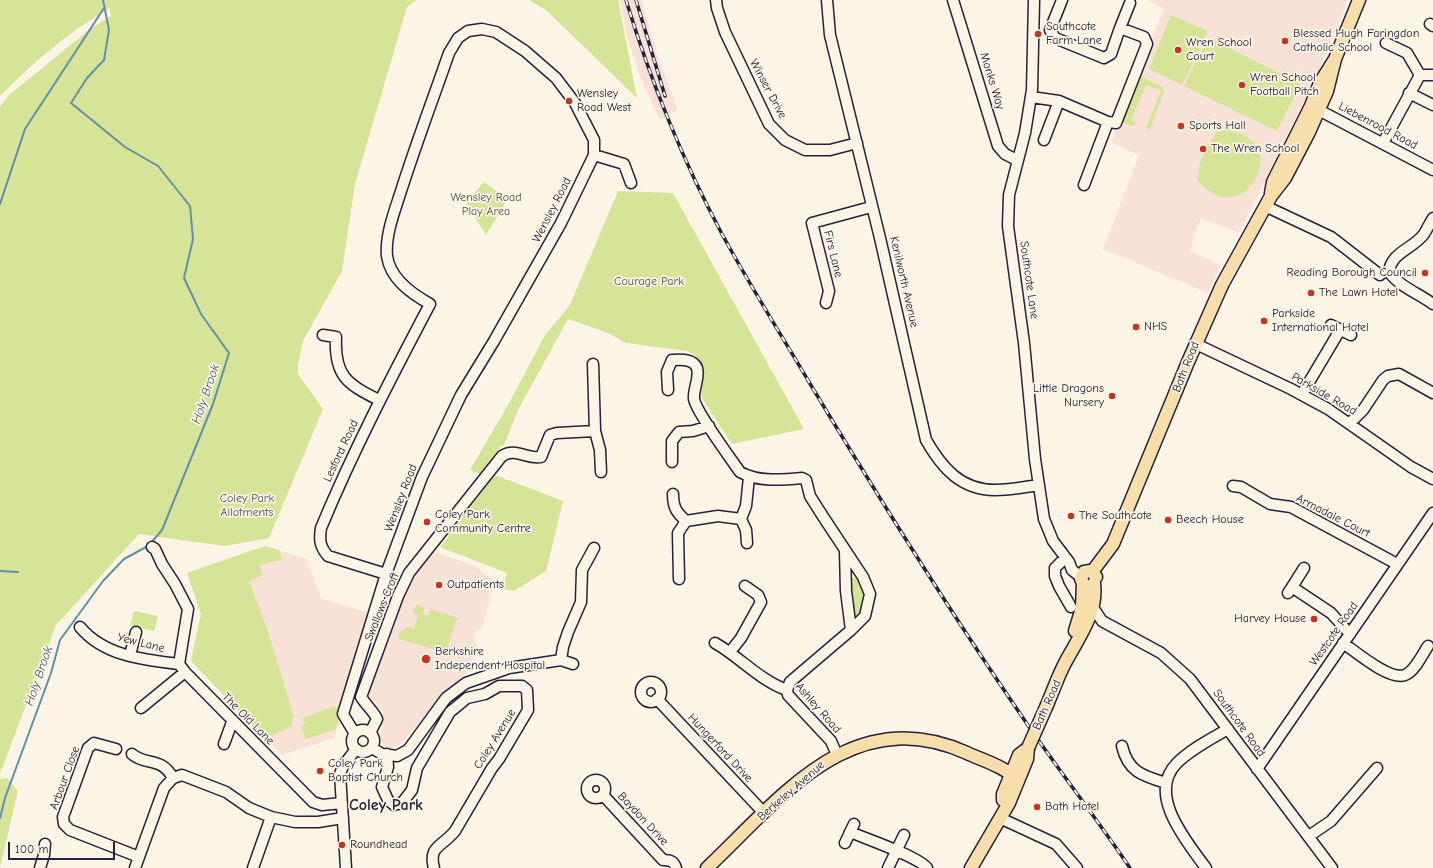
<!DOCTYPE html>
<html>
<head>
<meta charset="utf-8">
<style>
	body { margin:0 }
	#map { position:relative; width:1433px; height:868px; overflow:hidden; background:#fcf5e5; font-family:"Comic Neue",sans-serif }
	canvas { display:block }
	.scale { position:absolute; left:8px; top:842px; width:107px; height:18px; box-sizing:border-box; border:2px solid #22223b; border-top:0; padding-left:5px; font-size:12px; line-height:14px; white-space:nowrap; color:#22223b; -webkit-text-stroke:3px #fcf5e5; paint-order:stroke }
</style>
</head>
<body>
<div id="map">
<canvas width="1433" height="868"></canvas>
<div class="scale">100 m</div>
</div>
<script>
const g = document.querySelector('canvas').getContext('2d');
g.lineJoin = 'round';
function fill(path, color) {
  g.fillStyle = color;
  g.fill(path, 'evenodd');
}
function stroke(path, color, width, dash) {
  g.strokeStyle = color;
  g.lineWidth = width;
  g.lineCap = dash ? 'butt' : 'round';
  g.setLineDash(dash || []);
  g.stroke(path);
}
function drawText(font, color, halo, rows, align = 'center') {
  g.font = font + ' "Comic Neue",sans-serif';
  g.lineWidth = 3.5;
  g.setLineDash([]);
  g.textBaseline = 'middle';
  g.strokeStyle = halo;
  g.fillStyle = color;
  for (const [text, x, y, turn = 0] of rows) {
    g.save();
    g.translate(x, y);
    g.rotate((+turn || 0) * Math.PI / 180);
    g.textAlign = isNaN(turn) ? turn : align;
    if (halo) g.strokeText(text, 0, 0);
    g.fillText(text, 0, 0);
    g.restore();
  }
}
const built = new Path2D(`
	M620 0H641L658 57 678 110 660 120 643 84 627 37Z
	M1146 0H1348L1317 75 1239 233 1201 218 1193 238 1190 251 1221 265 1208 293 1103 249 1139 155 1111 143 1164 8Z
	M265 546 306 559 321 598 368 613 334 738 282 755 191 661 201 614 187 573Z
	M430 550 474 566 495 581 482 628 476 631 474 639 477 646 469 672 438 700 401 744 391 748 383 745 379 737 383 714 376 703 366 695 405 587Z`);
const green = new Path2D(`
	M0 0H416L407 7 355 184 342 271 303 341 298 364V374L323 409 269 538 224 546 139 534 56 625 0 774V107L8 96 90 29 111 16 110 8C69 31 33 63 0 96Z
	M529 0H618L637 98 546 10Z
	M1171 15 1208 31 1182 85 1149 69Z
	M1208 37 1301 84 1277 131 1184 86Z
	M1141 76 1161 86 1164 91 1150 130 1146 128V127L1161 91 1146 85 1131 120 1136 122 1133 126 1124 123 1122 120Z
	M1228 130C1298 142 1239 237 1197 179 1200 158 1205 149 1217 132Z
	M484 182 508 199 486 235 466 203Z
	M618 191 673 193 804 429 732 444 700 395 703 368 696 356 687 351 626 343 608 333 568 319 518 410 504 445 500 447 480 474 470 470 508 405 545 335 570 305Z
	M495 475 563 501 546 571 514 591 502 589 507 573 440 547Z
	M265 546 279 550 282 560 259 565 263 575 249 581 266 626 294 717 292 720V726L265 739 191 661 201 614 187 573Z
	M857 577C869 595 870 602 857 619L851 616 848 581 852 578Z
	M416 605 425 608 423 614 428 616 431 609 457 618 446 652 398 639C399 632 402 630 408 627L414 629 418 615 413 613Z
	M134 611 158 616 154 631 130 626Z
	M333 707 342 708 336 729 306 739 301 728 305 723 303 718Z
	M7 778 18 791 0 867V779Z`);
const stream = new Path2D(`
	M103 0 109 30 104 60 87 78 71 103 125 147 158 166 190 206 193 239 184 278 201 314 229 353 213 404 162 530 151 543
	M0 204 25 129 104 8
	M0 571 18 572
	M0 818 5 798 51 673 60 640 103 581 124 559 148 546`);
const minor = new Path2D(`
	M716 0 717 8 725 32 769 124 785 140 805 150H830L857 143
	M827 0 830 35 880 238 926 440C942 468 961 490 995 490 1010 490 1024 487 1039 485
	M953 0 998 146 1005 154 1017 160
	M1034 0 1032 90 1025 133 1009 195 1008 226 1024 343 1035 459 1044 519 1053 541 1069 562 1072 570 1081 577
	M1430 24 1433 26
	M1120 28 1130 3
	M1386 43 1407 53 1420 75
	M1409 93 1433 105
	M1031 97 1059 101 1108 122 1116 123 1147 44 1144 37 1120 28 1111 54 1104 58 1055 38 1050 30 1062 0
	M1313 107 1433 170
	M1044 140 1059 101
	M1383 143 1420 75H1433
	M594 155 624 164 631 183
	M1084 185 1108 122
	M1265 206 1331 237 1380 275
	M1433 218C1430 223 1427 229 1424 234 1413 249 1391 252 1389 272 1400 287 1418 293 1433 304
	M826 303 829 291 812 223 871 207
	M1331 325 1351 335
	M323 335 336 337C334 376 347 384 379 400
	M1196 344 1291 389 1328 409 1411 467 1433 479
	M593 364 595 431 600 450 601 472
	M668 390 667 372 672 360C680 360 693 358 697 368 700 378 693 389 694 399 696 412 731 459 740 472 758 482 782 480 802 478L806 480 810 496 822 515 863 577 870 594 865 616 851 630 790 682 787 690
	M1302 394 1340 330
	M1350 423 1363 410 1383 380 1388 376 1399 374 1433 393
	M672 462V441L679 432 693 431 709 426
	M1233 486 1241 487 1270 504 1291 507 1397 564
	M673 494C673 507 676 512 686 521
	M741 519 746 530 747 543
	M152 547 155 549 162 564 175 584 188 609 179 664 185 672
	M845 552 846 591 851 630
	M1065 558 1055 568V576L1059 586 1071 607
	M679 579 678 533 686 521 718 516 741 519 746 506 749 477
	M1292 587 1304 568
	M1288 593 1292 587 1331 613 1350 634
	M1092 606 1102 621 1161 653 1190 679 1332 868
	M80 627C104 656 144 660 179 664
	M715 643C740 657 759 680 787 690
	M1343 643C1356 652 1390 681 1405 675 1415 671 1422 655 1428 646
	M730 652 741 638 761 602 758 595 745 586
	M130 655 136 632
	M561 660 573 664
	M641 692a10 10 0 1 1 20 0a10 10 0 1 1-20 0Z
	M787 690 788 695 831 741 837 755
	M657 699 764 813
	M141 708 185 672 313 802 322 805 342 803
	M352 741a11 11 0 1 1 22 0a11 11 0 1 1-22 0Z
	M370 733 377 719C375 713 366 705 361 697L398 596 409 573 502 456C516 447 527 460 541 457L550 435 557 433 595 431
	M355 734 343 714 386 574 422 477 461 395 494 341 561 223 594 155V140L575 103 556 78 525 51 496 32 482 29 468 31 458 38 449 53C433 99 416 144 401 191 395 210 385 235 387 256 390 279 412 294 430 304 391 378 353 451 321 528 319 540 320 547 328 556L386 574
	M224 744 232 722
	M1122 746C1128 772 1143 776 1166 783
	M372 748 382 754 397 756 408 750 446 698 466 683 509 668 561 660 563 647 568 632 581 602 582 570 594 548
	M116 749 94 743 88 748 63 817 64 824 70 830 139 857
	M132 754C145 766 161 756 173 778
	M387 754 388 767 382 787 388 800 394 805 402 803 412 790 417 768 450 712 467 698 485 694 499 686H522L527 690 528 710 499 759 492 768 455 831C442 847 428 846 434 868
	M1257 769 1433 513
	M587 789a9 9 0 1 1 18 0a9 9 0 1 1-18 0Z
	M603 795 663 860C670 860 674 861 676 868
	M1000 818 1056 844 1077 868
	M850 832C867 839 917 856 927 868
	M1309 836 1331 821 1377 768
	M845 843 854 824
	M40 868 44 855 45 844
	M135 868 164 788 173 778 182 775 226 792 249 808 271 817 295 822H318L343 818
	M253 868 271 817
	M346 868 340 774 343 766 356 749
	M888 868 904 835
	M1206 868C1187 842 1146 794 1177 763 1191 749 1211 739 1228 729`);
const major = new Path2D(`
	M1271 193 1273 182 1311 106 1320 83 1335 59 1359 0
	M1092 572 1113 544 1188 362 1222 285 1271 196 1285 178 1309 132 1327 91 1335 59
	M1075 631 1082 608 1083 583 1081 579 1084 572 1090 571 1094 574 1096 577
	M1047 705C1053 691 1058 676 1065 663 1078 638 1098 613 1094 583
	M1003 800V794L1019 755 1028 748
	M707 868C781 798 852 701 967 753 984 761 1004 766 1017 780
	M971 868 1009 803 1027 759 1028 748`);
const rail = new Path2D(`
	M626 0C650 79 683 161 722 234 749 284 780 333 809 382 877 495 947 607 1021 715 1056 767 1095 816 1130 868
	M636 0 665 96`);
const majorBridge = new Path2D(`
	M1028 748 1047 705`);
const markers = [
	[1038,34,4,"#c8321e"],
	[1285,41,4,"#c8321e"],
	[1178,50,4,"#c8321e"],
	[1242,85,4,"#c8321e"],
	[569,101,4,"#c8321e"],
	[1181,126,4,"#c8321e"],
	[1203,149,4,"#c8321e"],
	[1425,273,4,"#c8321e"],
	[1311,293,4,"#c8321e"],
	[1264,321,4,"#c8321e"],
	[1136,327,4,"#c8321e"],
	[1112,396,4,"#c8321e"],
	[1071,516,4,"#c8321e"],
	[1168,520,4,"#c8321e"],
	[427,522,4,"#c8321e"],
	[439,585,4,"#c8321e"],
	[1314,619,4,"#c8321e"],
	[426,659,5,"#c8321e"],
	[320,771,4,"#c8321e"],
	[1037,807,4,"#c8321e"],
	[342,845,4,"#c8321e"]
];
const poiNames = [
	["Southcote",1046,27],
	["Farm Lane",1046,41],
	["Blessed Hugh Faringdon",1293,34],
	["Catholic School",1293,48],
	["Wren School",1186,43],
	["Court",1186,57],
	["Wren School",1250,78],
	["Football Pitch",1250,92],
	["Wensley",577,94],
	["Road West",577,108],
	["Sports Hall",1189,126],
	["The Wren School",1211,149],
	["Reading Borough Council",1417,273,"right"],
	["The Lawn Hotel",1319,293],
	["Parkside",1272,314],
	["International Hotel",1272,328],
	["NHS",1144,327],
	["Little Dragons",1104,389,"right"],
	["Nursery",1104,403,"right"],
	["Coley Park",435,515],
	["Community Centre",435,529],
	["The Southcote",1079,516],
	["Beech House",1176,520],
	["Outpatients",447,585],
	["Harvey House",1306,619,"right"],
	["Berkshire",435,652],
	["Independent Hospital",435,666],
	["Coley Park",328,764],
	["Baptist Church",328,778],
	["Bath Hotel",1045,807],
	["Roundhead",350,845]
];
const streetNames = [
	["Monks Way",992,81,73],
	["Winser Drive",768,89,62],
	["Liebenrood Road",1378,126,28],
	["Wensley Road",552,210,-63],
	["Firs Lane",833,254,76],
	["Southcote Lane",1029,280,82],
	["Kenilworth Avenue",904,282,77],
	["Bath Road",1186,367,-68],
	["Parkside Road",1324,394,30],
	["Lesford Road",341,451,-65],
	["Wensley Road",401,498,-69],
	["Armadale Court",1333,516,27],
	["Swallows Croft",382,607,-68],
	["Westcote Road",1334,634,-55],
	["Yew Lane",141,643,14],
	["Bath Road",1047,705,-66],
	["Ashley Road",818,708,49],
	["The Old Lane",248,719,45],
	["Southcote Road",1239,723,54],
	["Coley Avenue",495,739,-58],
	["Hungerford Drive",720,748,47],
	["Arbour Close",65,778,-70],
	["Berkeley Avenue",791,791,-41],
	["Baydon Drive",643,819,47]
];
const parkNames = [
	["Wensley Road",486,198],
	["Play Area",486,212],
	["Courage Park",649,282],
	["Coley Park",247,499],
	["Allotments",247,513]
];
const waterNames = [
	["Holy Brook",206,394,-71],
	["Holy Brook",39,676,-71]
];
const districtNames = [
	["Coley Park",386,805]
];
fill(built, '#f8e1d6');
fill(green, '#d5e497');
stroke(stream, '#638fa8', 2);
stroke(minor, '#22223b', 13);
stroke(major, '#22223b', 15);
stroke(minor, '#fcf5e5', 10);
stroke(major, '#f8deab', 12);
stroke(rail, '#22223b', 3.5);
stroke(rail, '#fcf5e5', 2, [6]);
stroke(majorBridge, '#22223b', 15, []);
stroke(majorBridge, '#f8deab', 12);
for (const [x, y, r, color] of markers) {
  const dot = new Path2D();
  dot.arc(x, y, r, 0, 2 * Math.PI);
  g.fillStyle = color;
  g.fill(dot);
  stroke(dot, '#fcf5e5', 1.5);
}
drawText('12px', '#22223b', '#fcf5e5', poiNames, 'left');
drawText('12px', '#22223b', '#fcf5e5', streetNames);
drawText('12px', '#4f5252', '#fcf5e5', parkNames);
drawText('italic 13px', '#435971', '#fcf5e5', waterNames);
drawText('bold 16px', '#22223b', '#fcf5e5', districtNames);
</script>
</body>
</html>
